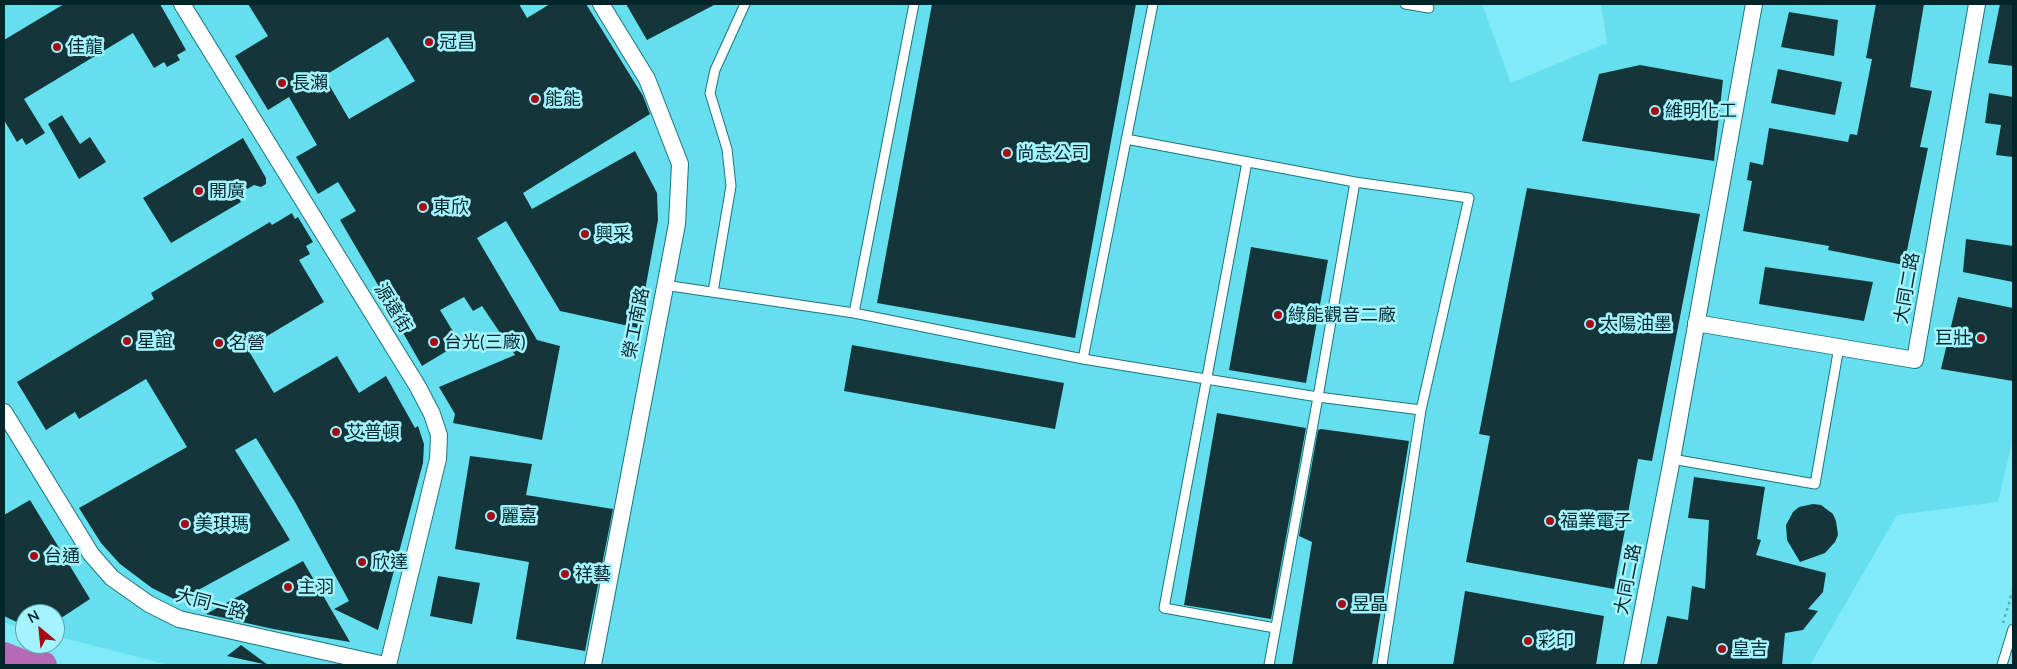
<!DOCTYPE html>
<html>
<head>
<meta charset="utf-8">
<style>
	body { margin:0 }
	#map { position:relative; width:2017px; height:669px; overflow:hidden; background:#80eaf8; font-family:Lato,sans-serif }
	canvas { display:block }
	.frame { position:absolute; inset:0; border:5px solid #02252a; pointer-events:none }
	.north { position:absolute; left:15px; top:604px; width:50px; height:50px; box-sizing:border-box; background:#a3f4ff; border:1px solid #63a1aa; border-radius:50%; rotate:332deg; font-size:14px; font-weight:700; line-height:20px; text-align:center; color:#02252a }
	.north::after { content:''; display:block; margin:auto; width:18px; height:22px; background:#a40c15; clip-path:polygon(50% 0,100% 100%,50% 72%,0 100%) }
</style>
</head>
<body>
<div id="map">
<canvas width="2017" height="669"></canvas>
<div class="frame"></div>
<div class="north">N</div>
</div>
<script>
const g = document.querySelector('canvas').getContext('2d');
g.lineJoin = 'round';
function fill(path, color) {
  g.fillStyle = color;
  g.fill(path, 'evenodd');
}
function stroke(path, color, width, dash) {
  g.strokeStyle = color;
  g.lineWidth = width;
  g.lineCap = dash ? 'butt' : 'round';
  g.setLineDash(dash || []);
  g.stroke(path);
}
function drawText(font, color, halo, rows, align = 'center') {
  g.font = font + ' Lato,"Noto Sans TC",sans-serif';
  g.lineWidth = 5;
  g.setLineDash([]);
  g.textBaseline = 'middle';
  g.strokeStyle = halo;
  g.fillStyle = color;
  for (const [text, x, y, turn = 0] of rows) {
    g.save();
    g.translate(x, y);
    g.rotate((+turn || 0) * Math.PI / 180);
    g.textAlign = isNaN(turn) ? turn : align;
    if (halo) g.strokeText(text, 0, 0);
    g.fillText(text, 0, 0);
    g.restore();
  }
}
const built = new Path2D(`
	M4 4H1482L1511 83 1607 43 1601 4H2013V438L1998 502 1897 515 1810 665H169L55 636V614H25V629L4 623Z`);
const river = new Path2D(`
	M4 655 22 662 44 665`);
const building = new Path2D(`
	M64 4H160L186 50 177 55 180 60 167 67 164 62 154 68 133 33 24 99 45 133 26 145 22 138 17 142 4 120V40Z
	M248 4H519L527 18 550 4H586L643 96 650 114 523 193 532 209 635 151 657 193 658 220 638 328 560 311 506 221 477 238 537 340 560 346 542 440 453 423 455 414 439 387 515 355 482 306 473 311 464 297 440 310 460 343 422 366 386 303 388 302 340 220 356 211 338 182 318 194 296 157 317 145 289 97 268 110 235 56 268 36ZM388 37 415 81 349 119 324 76Z
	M626 4H716L647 40Z
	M932 4H1136L1075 338 877 303Z
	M1876 4H1924L1910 87 1932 91 1920 147 1928 148 1904 265 1828 250 1829 246 1743 231 1752 181 1747 180 1750 162 1763 165 1769 128 1848 142 1850 134 1857 135 1872 59 1866 58Z
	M2000 4H2013V66L1988 63Z
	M1789 12 1838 20 1834 56 1781 47Z
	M1640 65 1723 80 1714 161 1582 141 1599 74Z
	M1778 69 1842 82 1835 115 1771 103Z
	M1989 93 2013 97V157L1996 155 2001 125 1985 123Z
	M62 115 80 144 90 137 106 162 79 179 48 124Z
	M243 138 266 178V184L261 187 254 185 237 195 241 202 171 243 143 198Z
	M1527 188 1700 214 1652 461 1638 459 1614 589 1466 562 1490 436 1479 434Z
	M292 213 295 219 298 217 313 242 306 246 310 254 299 260 324 302 247 348 274 393 337 356 359 393 386 376 415 428 418 426 424 444 423 463 378 630 334 609 349 601 295 502 256 438 235 450 290 540 178 601 152 588 120 564 101 543 79 508 187 447 146 379 79 419 75 412 46 430 17 382 154 299 151 293 270 222 272 225Z
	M1966 239 2013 246V282L1963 272Z
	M1251 247 1328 260 1306 383 1229 370Z
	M1765 267 1873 282 1864 321 1759 304Z
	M1958 297 2013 308V381L1941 369Z
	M852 345 1064 383 1055 429 844 391Z
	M1217 413 1306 428 1271 619 1184 605Z
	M1321 429 1409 441 1372 665H1292L1312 542 1299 536 1318 430Z
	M470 456 532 464 526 495 613 509 585 651 516 639 529 562 455 549Z
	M1694 477 1765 487 1757 539 1761 540 1756 555 1826 573 1823 592 1808 609 1818 611 1803 630 1785 633 1782 665H1657L1667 616 1688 620 1692 586 1705 589 1709 520 1688 518Z
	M30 500 90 599 55 622V614H25V626L4 616V515Z
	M1813 504 1821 505 1833 514 1836 521 1838 535 1835 542 1825 553 1800 562 1787 540 1786 525 1793 512 1799 507Z
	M303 561 350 642 273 629 206 614Z
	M438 576 480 583 472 624 430 616Z
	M1465 591 1604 616 1596 665H1453Z
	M241 645 268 665 227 656Z`);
const path = new Path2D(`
	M2003 623 2013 590`);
const lane = new Path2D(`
	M1405 4 1429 8
	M1126 139 1355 182 1469 198 1421 410 1382 665
	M1247 162 1164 608 1275 628
	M664 285 854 313 1083 359 1206 379 1318 397 1421 410
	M713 292 731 186 727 149 710 93 715 70 745 4
	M854 313 914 4
	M1083 359 1153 4
	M1672 459 1815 484 1839 347
	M1269 665 1318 397 1355 182
	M2002 665 2013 629`);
const street = new Path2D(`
	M182 4 418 387 432 414 439 435 438 459 388 665
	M1696 323 1915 360 1977 4
	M4 412 91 554 112 578 149 604 179 619 385 665
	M593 665 677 224 680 164 647 79 601 4
	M1632 665 1672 459 1754 4`);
const markers = [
	[429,42,5,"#a40c15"],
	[57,47,5,"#a40c15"],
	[282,83,5,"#a40c15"],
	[535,99,5,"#a40c15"],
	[1655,111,5,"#a40c15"],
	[1007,153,5,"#a40c15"],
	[199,191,5,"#a40c15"],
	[423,207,5,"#a40c15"],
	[585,234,5,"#a40c15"],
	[1278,315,5,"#a40c15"],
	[1590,324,5,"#a40c15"],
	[1981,338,5,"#a40c15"],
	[127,341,5,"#a40c15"],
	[434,342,5,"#a40c15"],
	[219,343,5,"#a40c15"],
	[336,432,5,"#a40c15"],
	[491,516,5,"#a40c15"],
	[1550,521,5,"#a40c15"],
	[185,524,5,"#a40c15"],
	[34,556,5,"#a40c15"],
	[362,562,5,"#a40c15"],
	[565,574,5,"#a40c15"],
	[288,587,5,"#a40c15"],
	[1342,604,5,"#a40c15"],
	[1528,641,5,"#a40c15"],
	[1722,649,5,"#a40c15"]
];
const poiNames = [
	["冠昌",439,42],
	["佳龍",67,47],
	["長瀨",292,83],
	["能能",545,99],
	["維明化工",1665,111],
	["尚志公司",1017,153],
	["開廣",209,191],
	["東欣",433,207],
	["興采",595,234],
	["綠能觀音二廠",1288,315],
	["太陽油墨",1600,324],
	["巨壯",1971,338,"right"],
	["星誼",137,341],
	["台光(三廠)",444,342],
	["名營",229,343],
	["艾普頓",346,432],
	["麗嘉",501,516],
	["福業電子",1560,521],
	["美琪瑪",195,524],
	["台通",44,556],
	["欣達",372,562],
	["祥藝",575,574],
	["主羽",298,587],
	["昱晶",1352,604],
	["彩印",1538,641],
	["皇吉",1732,649]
];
const streetNames = [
	["大同二路",1907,288,-80],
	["源遠街",393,308,59],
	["榮工南路",636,323,-79],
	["大同二路",1628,579,-79],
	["大同一路",211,604,15]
];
fill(built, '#65dfee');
stroke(river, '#b56ab5', 26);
fill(building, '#14363b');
stroke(lane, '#1c747e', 11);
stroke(street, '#1c747e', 18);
stroke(path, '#58abb6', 2.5, [2.5, 4]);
stroke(lane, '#fff', 9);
stroke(street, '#fff', 16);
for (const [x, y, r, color] of markers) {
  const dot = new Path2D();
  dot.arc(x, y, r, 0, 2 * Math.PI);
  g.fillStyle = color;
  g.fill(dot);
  stroke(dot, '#a3f4ff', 2);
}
drawText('18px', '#02252a', '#a3f4ff', poiNames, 'left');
drawText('18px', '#02252a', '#a3f4ff', streetNames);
</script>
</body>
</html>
